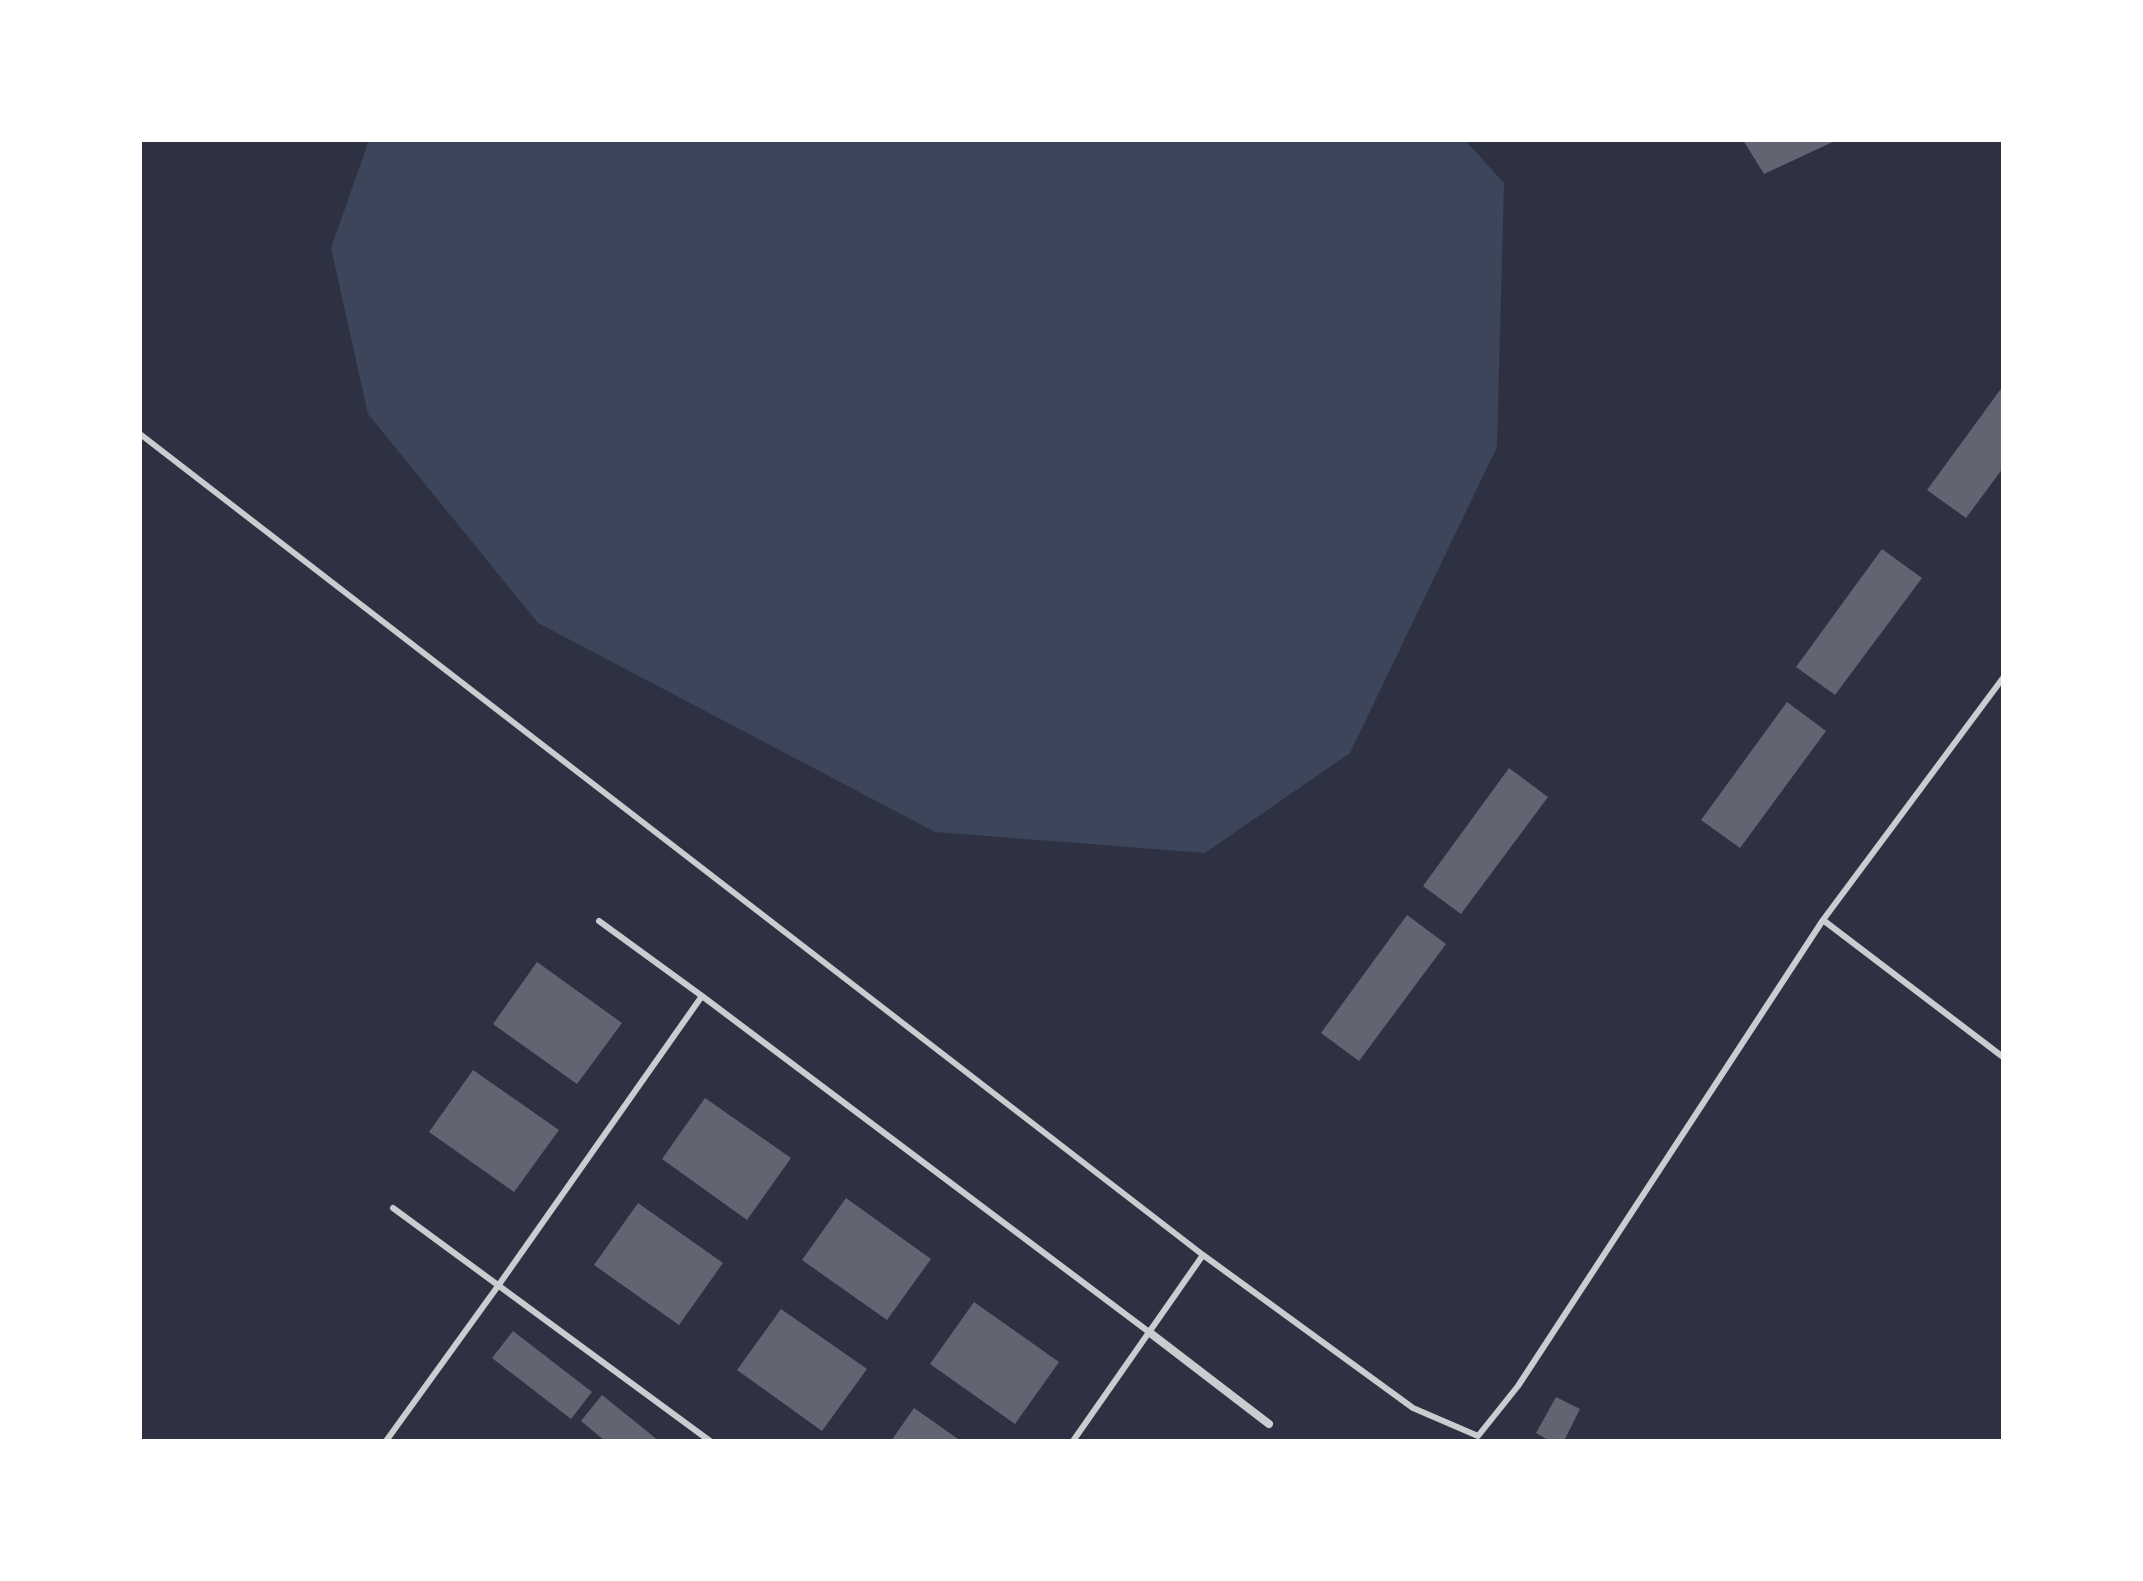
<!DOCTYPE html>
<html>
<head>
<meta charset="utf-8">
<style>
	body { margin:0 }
	#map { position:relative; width:2143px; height:1581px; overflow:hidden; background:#2d3142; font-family:Signika,sans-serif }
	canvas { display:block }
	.frame { position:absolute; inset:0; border:142px solid #fff; pointer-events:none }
</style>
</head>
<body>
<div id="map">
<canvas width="2143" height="1581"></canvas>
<div class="frame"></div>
</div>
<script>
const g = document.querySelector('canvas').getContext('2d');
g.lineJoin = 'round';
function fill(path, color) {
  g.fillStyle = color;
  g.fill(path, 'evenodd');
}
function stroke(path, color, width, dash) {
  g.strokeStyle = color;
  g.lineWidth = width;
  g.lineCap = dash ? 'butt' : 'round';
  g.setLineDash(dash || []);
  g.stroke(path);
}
const green = new Path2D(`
	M369 140H1465L1504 183 1497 447 1350 753 1205 853 935 832 538 623 368 414 331 248Z`);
const building = new Path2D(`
	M1743 140H1837L1764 174Z
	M2003 386V468L1966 518 1927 490Z
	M1882 549 1922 578 1835 695 1796 667Z
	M1787 702 1826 731 1740 848 1701 820Z
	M1509 768 1548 797 1461 914 1423 886Z
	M1407 915 1446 944 1359 1061 1321 1033Z
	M537 962 622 1023 577 1084 493 1024Z
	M473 1070 559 1130 514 1192 429 1132Z
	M705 1098 791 1158 747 1220 662 1159Z
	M846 1198 931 1259 887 1320 802 1260Z
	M638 1203 723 1263 679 1325 594 1265Z
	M974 1302 1059 1362 1015 1424 930 1364Z
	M781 1309 867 1369 822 1431 737 1370Z
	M513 1331 592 1392 571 1419 492 1358Z
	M602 1395 659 1441H605L581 1421Z
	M1556 1397 1580 1409 1564 1441H1550L1536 1433Z
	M914 1408 961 1441H891Z`);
const service = new Path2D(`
	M140 434 1203 1255 1413 1408 1478 1436 1518 1386 1823 920 2003 678
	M1823 920 2003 1057
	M599 921 702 996 1149 1332
	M393 1208 710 1441
	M386 1441 498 1286 702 996
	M1073 1441 1203 1255`);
const minor = new Path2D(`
	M1149 1332 1269 1424`);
fill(green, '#3c4559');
fill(building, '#626471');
stroke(service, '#caccd0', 6);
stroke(minor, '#caccd0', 8);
</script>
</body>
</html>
